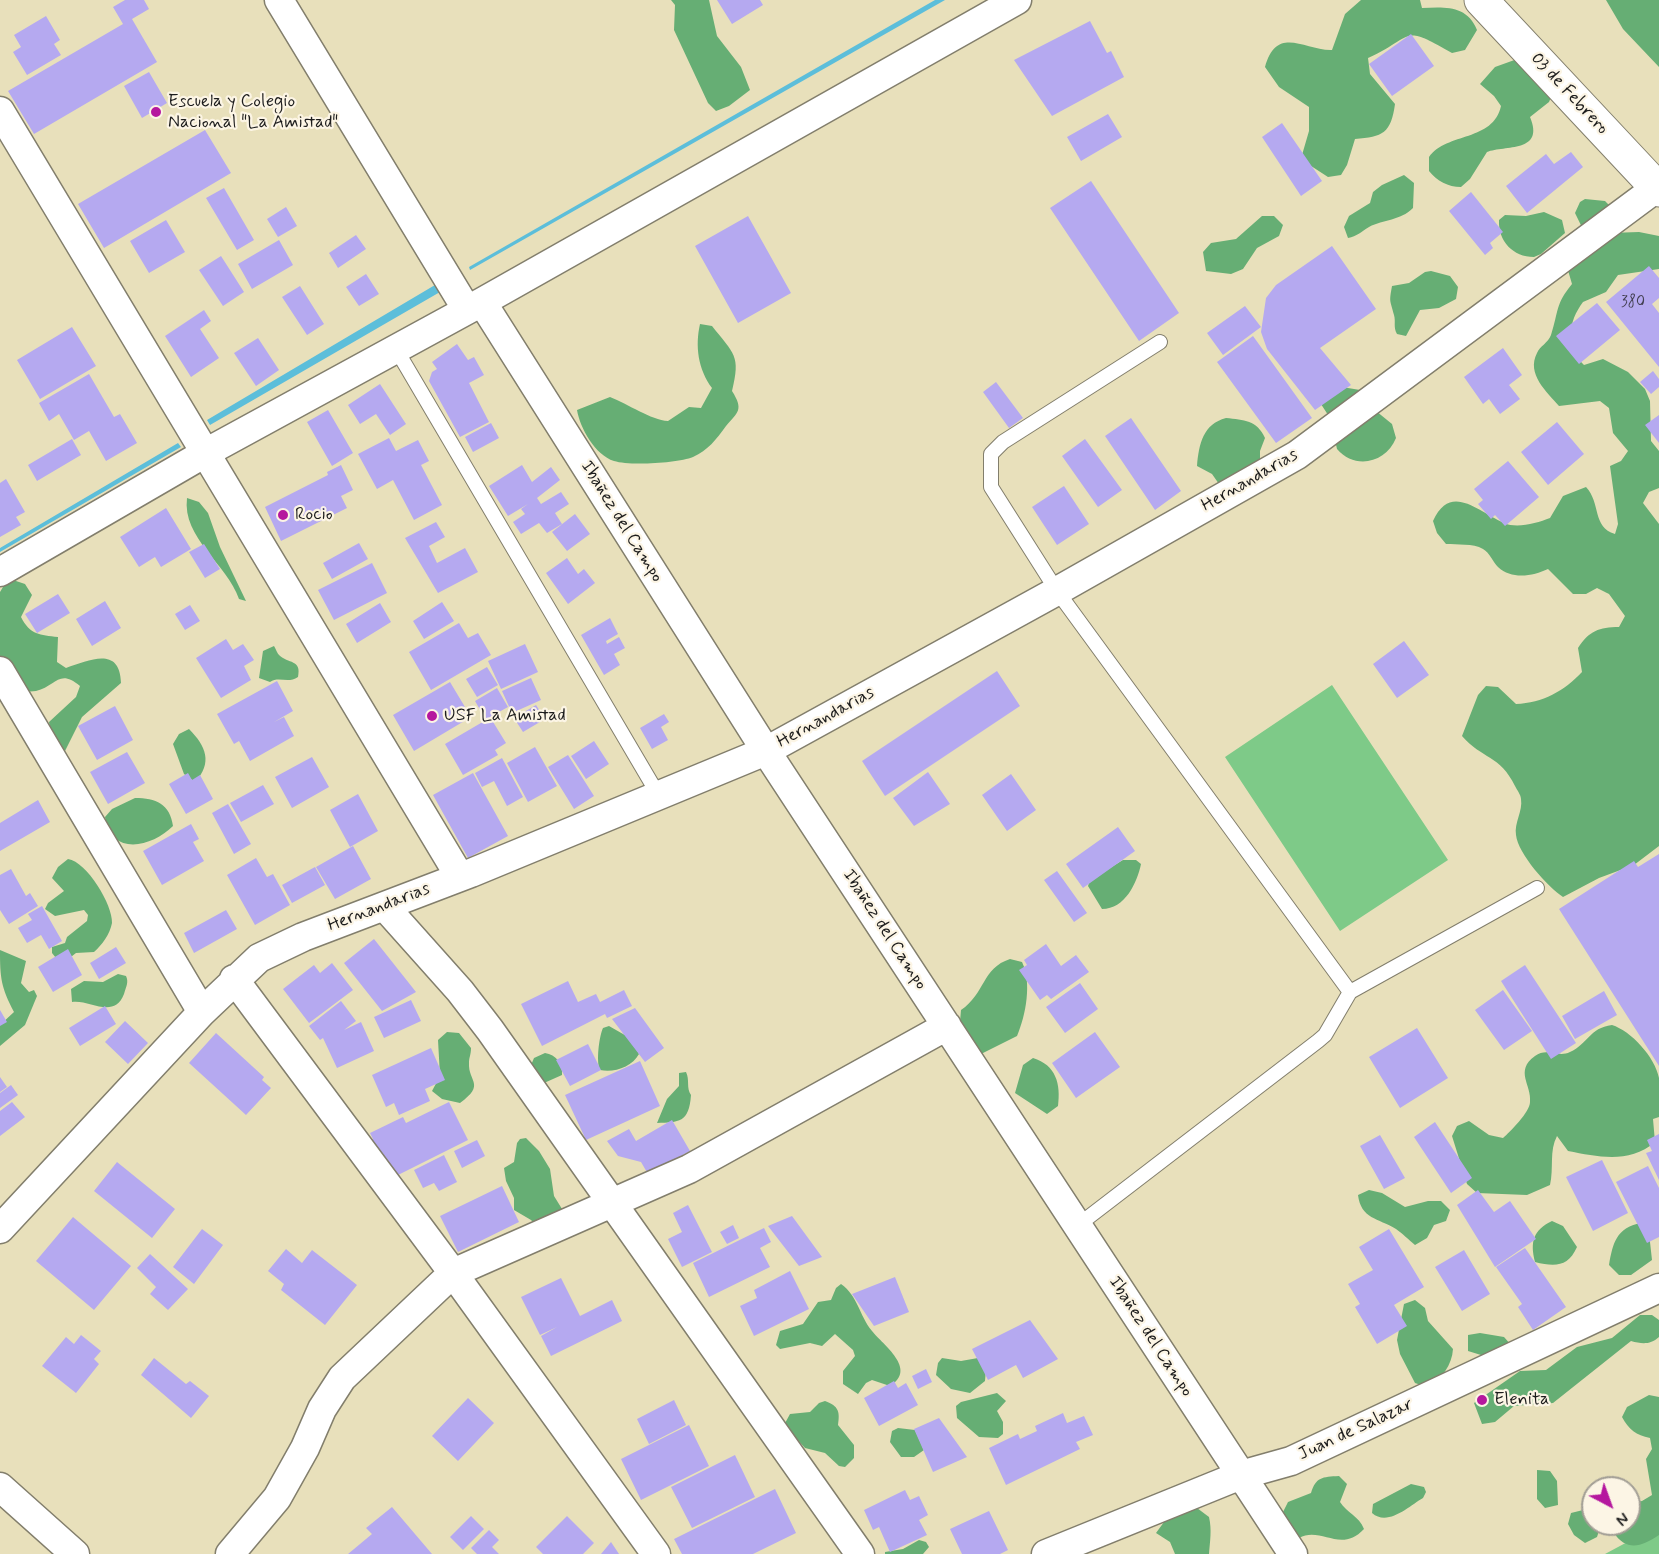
<!DOCTYPE html>
<html>
<head>
<meta charset="utf-8">
<style>
	body { margin:0 }
	#map { position:relative; width:1659px; height:1554px; overflow:hidden; background:#e8e0bb; font-family:Mynerve,sans-serif }
	canvas { display:block }
	.north { position:absolute; left:1581px; top:1476px; width:60px; height:60px; box-sizing:border-box; background:#fcf5e5; border:2px solid #a29e95; border-radius:50%; rotate:139deg; font-size:16px; font-weight:700; line-height:24px; text-align:center; color:#1c1c1c }
	.north::after { content:''; display:block; margin:auto; width:21px; height:27px; background:#b5179e; clip-path:polygon(50% 0,100% 100%,50% 72%,0 100%) }
</style>
</head>
<body>
<div id="map">
<canvas width="1659" height="1554"></canvas>
<div class="north">N</div>
</div>
<script>
const g = document.querySelector('canvas').getContext('2d');
g.lineJoin = 'round';
function fill(path, color) {
  g.fillStyle = color;
  g.fill(path, 'evenodd');
}
function stroke(path, color, width, dash) {
  g.strokeStyle = color;
  g.lineWidth = width;
  g.lineCap = dash ? 'butt' : 'round';
  g.setLineDash(dash || []);
  g.stroke(path);
}
function drawText(font, color, halo, rows, align = 'center') {
  g.font = font + ' Mynerve,sans-serif';
  g.lineWidth = 4.5;
  g.setLineDash([]);
  g.textBaseline = 'middle';
  g.strokeStyle = halo;
  g.fillStyle = color;
  for (const [text, x, y, turn = 0] of rows) {
    g.save();
    g.translate(x, y);
    g.rotate((+turn || 0) * Math.PI / 180);
    g.textAlign = isNaN(turn) ? turn : align;
    if (halo) g.strokeText(text, 0, 0);
    g.fillText(text, 0, 0);
    g.restore();
  }
}
const green = new Path2D(`
	M1332 685 1448 860 1340 931 1225 757Z
	M1659 1525V1554H1605Z`);
const forest = new Path2D(`
	M671 0H709L717 36 741 67 750 90 729 106 716 111 708 103 674 30 675 5Z
	M1361 0H1420L1422 8C1445 7 1467 5 1477 30L1465 50 1452 53C1400 23 1416 36 1368 58L1370 74 1395 104C1391 133 1383 137 1355 139L1347 165 1341 175 1328 177 1308 164 1302 155 1309 131V107L1279 87 1265 67C1277 24 1305 51 1332 50L1345 14Z
	M1606 0H1659V67L1623 29Z
	M1520 58 1554 90 1549 102 1530 117C1545 153 1505 145 1487 152L1470 179 1461 187C1448 187 1437 181 1429 171V157C1447 132 1493 142 1501 106L1494 96 1480 84 1495 67Z
	M1404 175 1414 183 1413 208C1400 221 1384 219 1369 227 1361 232 1357 236 1348 238L1344 227 1349 216 1370 203 1373 192 1382 185Z
	M1585 199 1605 201 1614 210 1610 233 1639 232 1659 236V269L1618 275 1606 292 1583 302C1568 322 1565 346 1584 365L1603 359 1628 372 1645 389 1650 401 1651 441 1659 451V488L1649 492 1643 503 1659 524V846L1634 865 1599 878 1563 897C1548 887 1518 854 1516 835 1514 823 1523 811 1521 799 1521 795 1517 790 1515 786 1500 755 1482 759 1462 736L1478 695 1486 686 1498 687 1516 704C1543 703 1564 691 1582 672L1578 648C1589 631 1599 627 1619 627L1625 616 1609 594 1597 588 1586 594H1573L1548 569C1533 576 1512 580 1498 567 1493 562 1490 553 1483 549 1473 543 1457 545 1446 544L1437 533 1433 521C1451 482 1478 512 1504 523 1517 529 1537 523 1550 518L1563 496 1586 487C1601 503 1592 527 1615 534L1618 524 1610 466 1621 461 1628 451 1613 433 1609 408 1600 401 1559 406C1547 392 1526 374 1537 353 1540 346 1548 343 1551 335 1559 310 1555 305 1572 284L1567 267 1593 250 1575 213 1580 202Z
	M1544 212 1562 220 1565 233 1541 254 1534 257C1513 257 1498 241 1499 220L1505 215 1526 216Z
	M1262 216H1274L1283 225 1279 236 1257 248 1243 269 1231 274 1206 271 1203 252 1211 243 1236 239Z
	M1431 271 1450 276 1458 287 1456 299 1439 308 1420 310 1406 336 1397 334C1393 327 1396 322 1394 315 1390 299 1389 303 1392 286L1409 283 1425 272Z
	M700 324 712 326C734 354 741 355 732 391 744 410 738 412 726 426 716 440 708 450 693 457 678 463 630 466 614 461 595 455 580 428 577 410L610 397C628 404 651 420 668 421L689 407 701 408 712 388C698 369 695 346 700 324Z
	M1342 387 1366 391 1376 411 1392 424 1396 438C1386 463 1355 470 1337 449L1330 418 1319 401Z
	M1226 418C1244 420 1257 420 1265 438L1260 451V476L1219 484 1212 474 1197 466C1199 444 1203 424 1226 418Z
	M187 498 199 502 208 513 220 547 246 601 239 599C227 564 182 538 187 498Z
	M13 580 25 584 32 595 21 617C30 635 40 635 58 637L57 662 66 668C90 660 120 646 121 683L82 717 65 751 53 749 49 722 76 697 80 686C59 668 56 686 36 691 31 692 22 691 16 691L0 666V592L3 587Z
	M274 646C276 649 277 653 279 655 288 664 302 659 298 677 288 684 279 676 270 682L259 678 263 651Z
	M189 729C206 746 213 763 195 782L184 774 173 744 179 734Z
	M135 798C156 798 170 804 173 826 152 847 111 857 105 817L112 809Z
	M68 859C87 862 113 905 112 923 110 934 102 945 94 952L76 953 67 960 56 958 52 953V947L65 943 67 937 87 921 88 915 84 910 55 916 45 909 48 903 64 891 52 878 58 867Z
	M1123 860H1136L1141 864C1137 883 1125 909 1102 909L1088 886 1090 880Z
	M0 950 26 961 21 983 29 992 34 990 37 996 25 1025 0 1046V1025L14 1012C1 987 0 978 0 950Z
	M1010 959 1022 962C1032 982 1026 1015 1017 1036L981 1054 960 1022 961 1010C985 994 982 968 1010 959Z
	M118 974 126 976C129 982 126 987 124 994 114 1020 89 999 72 1002L71 989 84 981 103 982Z
	M1612 1025C1631 1031 1655 1057 1659 1078 1659 1090 1659 1104 1659 1117L1653 1119 1655 1142C1629 1164 1599 1157 1568 1151L1557 1136C1549 1151 1554 1168 1550 1185L1527 1195 1477 1193 1467 1184 1452 1136 1457 1126 1469 1121 1489 1135 1503 1138C1510 1132 1530 1112 1530 1102 1532 1085 1514 1071 1535 1056 1547 1047 1558 1058 1570 1052 1588 1044 1589 1028 1612 1025Z
	M609 1026 630 1038 639 1054C632 1067 614 1073 600 1070 596 1062 599 1037 603 1028Z
	M447 1032 459 1033 471 1048C471 1055 469 1057 469 1063 468 1082 486 1084 460 1103L442 1099 432 1091 440 1076 438 1040Z
	M545 1053C556 1055 563 1063 562 1075L544 1083 529 1070 534 1058Z
	M1033 1058C1056 1065 1061 1084 1058 1106L1047 1114 1015 1093 1023 1065Z
	M686 1072C690 1080 686 1088 691 1095 689 1123 679 1122 657 1123L667 1099 679 1086V1073Z
	M526 1138 539 1151 550 1169 554 1196 567 1217 540 1229 531 1220 514 1210V1198L506 1181 504 1168 514 1162 517 1143 520 1139Z
	M1369 1190 1382 1193 1405 1207 1428 1201H1441L1450 1210 1446 1221 1434 1225 1427 1238 1415 1245C1409 1240 1402 1233 1396 1229 1378 1218 1361 1219 1358 1195Z
	M1552 1221 1563 1226 1577 1247C1568 1267 1555 1267 1535 1262 1530 1242 1533 1230 1552 1221Z
	M1641 1223 1649 1233 1652 1260 1631 1275H1619L1609 1265C1613 1243 1616 1228 1641 1223Z
	M841 1284C858 1296 859 1315 872 1331 883 1345 918 1369 890 1386L872 1380 866 1383 858 1394 843 1384V1371L855 1356 853 1350 835 1334 822 1346 810 1343 780 1349 776 1345 780 1331 803 1324 818 1302 831 1300 836 1288Z
	M1415 1300 1425 1308 1428 1321 1453 1349C1452 1365 1442 1379 1427 1387L1415 1383 1400 1354 1397 1340 1404 1304Z
	M1640 1315H1652L1659 1320V1337C1650 1345 1642 1344 1631 1341L1553 1403 1514 1406 1495 1422 1482 1424 1474 1403 1520 1371 1546 1370 1577 1347 1612 1338Z
	M1480 1333 1504 1337 1512 1346 1494 1359 1468 1351V1335Z
	M942 1358 961 1361 978 1358 986 1369 985 1381 970 1393 951 1389 936 1375 938 1363Z
	M997 1393 1006 1401 997 1411 1003 1422V1434L998 1438 979 1437 957 1418 956 1406 961 1402Z
	M1649 1395 1659 1397V1535C1641 1547 1627 1552 1613 1532L1616 1524H1629V1503L1642 1501 1652 1495 1646 1459 1652 1449 1650 1438C1636 1435 1629 1430 1622 1417L1627 1407Z
	M825 1401C839 1406 840 1412 838 1425L854 1445V1458L845 1467 839 1466 825 1453 805 1448 784 1425 790 1414 810 1412 819 1403Z
	M898 1428 915 1430 924 1450 914 1457H901L890 1442 892 1431Z
	M1537 1470 1550 1471 1557 1481 1558 1505 1545 1508 1537 1499Z
	M1339 1476 1347 1484 1340 1502C1347 1513 1359 1516 1364 1529 1341 1554 1321 1526 1299 1538L1285 1526 1283 1512 1288 1502 1311 1493C1316 1477 1322 1477 1339 1476Z
	M1411 1484 1424 1487 1426 1492 1423 1498C1409 1506 1388 1527 1372 1513L1373 1504Z
	M1193 1505 1209 1517C1212 1530 1210 1541 1209 1554H1175L1170 1542 1156 1533 1175 1507Z
	M1583 1510 1593 1514V1524L1601 1525 1597 1537 1585 1543 1574 1535 1568 1524 1571 1513Z
	M919 1540 926 1542 929 1547 923 1554H885V1552L903 1549Z`);
const water = new Path2D(`
	M935 0H945L470 270 469 267Z
	M435 285 440 292 210 425 207 420Z
	M178 443 181 447 0 552V548Z`);
const building = new Path2D(`
	M125 0H144L149 9 132 19 157 62 34 134 8 91 123 24 113 7Z
	M717 0H760L763 5 732 24Z
	M46 16 60 40 54 44 61 55 27 75 13 52 21 47 14 35Z
	M1090 21 1107 53 1111 51 1124 77 1052 116 1014 60Z
	M1411 34 1434 66 1392 96 1369 64Z
	M149 72 167 103 142 118 124 86Z
	M1108 114 1122 137 1081 161 1067 137Z
	M1282 123 1322 181 1301 196 1262 137Z
	M205 130 231 173 104 248 78 204Z
	M1571 152 1583 167 1527 213 1506 186 1546 154 1554 164Z
	M1091 181 1179 313 1139 341 1050 208Z
	M224 188 254 240 237 250 206 198Z
	M1471 192 1503 232 1490 243 1493 248 1485 255 1449 211Z
	M286 207 297 226 278 237 267 219Z
	M748 216 791 293 738 323 695 246Z
	M166 220 185 252 149 273 130 241Z
	M356 235 366 249 338 268 329 253Z
	M279 240 293 265 252 289 238 264Z
	M1332 246 1376 309 1320 348 1351 385 1315 410 1267 349 1261 332 1266 298 1276 285Z
	M221 256 244 292 223 306 199 270Z
	M1649 266 1659 278V298L1652 304 1659 313V367L1606 302Z
	M366 274 379 294 359 306 346 287Z
	M300 286 324 324 307 335 282 297Z
	M1597 303 1620 330 1579 364 1556 336Z
	M1245 306 1261 327 1223 355 1207 333Z
	M204 310 211 321 200 329 219 358 191 377 165 336Z
	M72 327 96 366 40 399 17 360Z
	M1253 336 1312 418 1276 443 1217 362Z
	M258 338 279 370 256 386 234 353Z
	M457 344 468 360 474 357 484 375 469 383 489 422 460 437 429 381 432 372 437 369 432 362Z
	M1503 348 1522 375 1509 385 1520 399 1500 414 1489 399 1483 404 1464 377Z
	M1653 371 1659 379V387L1651 394 1640 382Z
	M89 374 114 417 120 414 137 443 106 461 89 431 74 440 59 414 49 421 39 403Z
	M996 382 1023 418 1009 428 983 392Z
	M380 384 406 424 390 435 376 414 360 424 348 405Z
	M328 410 353 453 332 466 307 422Z
	M1659 415V443L1645 425Z
	M1131 418 1181 491 1155 510 1105 436Z
	M1557 422 1584 454 1548 485 1521 452Z
	M491 423 499 438 473 452 465 437Z
	M389 438 396 451 418 440 429 461 421 465 442 505 414 520 393 480 377 489 358 454Z
	M72 439 81 455 37 481 28 465Z
	M1085 439 1122 490 1098 507 1062 456Z
	M1508 461 1539 497 1505 526 1495 515 1491 519 1478 504 1483 500 1474 489Z
	M341 465 353 490 341 496 347 508 281 541 265 507 328 475 327 472Z
	M522 465 532 482 551 467 560 480 537 498 541 504 561 492 569 504 555 513 562 524 547 533 539 523 521 534 513 522 525 514 521 509 528 504 508 516 489 486Z
	M6 479 25 512 16 517 21 525 0 537V483Z
	M1064 486 1089 524 1057 545 1032 507Z
	M166 508 191 549 161 567 155 557 139 567 120 537Z
	M575 514 590 534 567 551 552 532Z
	M436 522 445 537 429 546 437 563 465 548 478 572 438 593 405 538Z
	M359 543 368 559 332 579 323 563Z
	M204 544 220 569 205 578 189 552Z
	M567 558 578 574 584 569 595 583 568 604 546 573Z
	M372 563 387 593 334 620 318 590Z
	M58 594 70 613 37 633 25 614Z
	M105 601 121 628 92 646 76 619Z
	M442 602 454 621 424 639 413 621Z
	M380 603 391 622 357 643 346 624Z
	M190 605 200 621 185 630 175 614Z
	M610 618 618 634 606 641 607 644 619 637 625 648 614 654 620 665 604 675 581 635Z
	M459 623 468 638 478 633 491 655 431 690 409 652Z
	M226 639 233 650 243 644 254 660 244 666 251 680 221 698 196 658Z
	M1404 641 1429 675 1397 698 1373 664Z
	M525 644 538 672 501 689 488 661Z
	M487 667 498 685 477 697 466 679Z
	M997 671 1020 706 885 796 862 761Z
	M531 678 541 700 512 713 502 691Z
	M277 681 293 711 274 722 284 717 294 736 250 761 239 741 234 744 217 714Z
	M450 682 471 717 414 751 393 715Z
	M497 688 508 707 490 717 506 743 495 750 498 755 463 775 445 744 486 720 475 701Z
	M536 705 545 719 523 732 514 718Z
	M115 706 133 740 97 760 78 726Z
	M664 714 669 722 661 727 668 740 652 749 640 728Z
	M594 741 609 764 586 779 571 756Z
	M535 747 557 786 528 802 507 763Z
	M127 752 145 783 108 804 90 772Z
	M568 755 594 796 574 809 548 767Z
	M312 757 329 787 292 808 275 777Z
	M502 758 523 797 507 806 494 781 482 787 475 773Z
	M928 772 950 804 914 826 893 798Z
	M188 773 192 780 200 775 213 799 186 814 169 784Z
	M473 773 508 836 468 858 433 795Z
	M1011 774 1036 810 1007 831 982 795Z
	M263 785 274 804 241 822 230 803Z
	M358 794 378 831 350 847 330 810Z
	M38 800 50 822 0 851V823Z
	M228 804 251 844 234 854 212 813Z
	M191 824 199 839 193 842 204 861 162 885 143 851Z
	M1118 827 1135 851 1083 888 1066 864Z
	M353 846 371 879 335 899 316 867Z
	M1659 854V1066L1559 909 1634 861 1638 867Z
	M256 858 267 877 273 874 290 905 255 925 227 875Z
	M315 867 325 885 292 903 282 885Z
	M11 869 26 896 30 893 38 906 9 924 0 910V875Z
	M1057 871 1087 913 1074 922 1044 880Z
	M42 906 62 941 49 949 41 935 27 943 18 928 32 920 28 914Z
	M226 910 237 929 194 953 184 933Z
	M374 939 416 992 382 1011 344 963Z
	M1046 944 1061 966 1076 955 1089 972 1051 999 1047 995 1040 1000 1019 970 1027 965 1024 960Z
	M116 947 126 963 99 979 90 963Z
	M68 949 82 975 53 992 38 967Z
	M332 963 353 990 309 1023 283 989 314 965 320 973Z
	M1525 965 1576 1043 1551 1059 1501 981Z
	M568 981 578 1002 596 994 600 1002 624 990 632 1006 607 1018 605 1014 542 1046 521 1004Z
	M1080 983 1098 1009 1065 1033 1046 1007Z
	M1503 990 1532 1031 1504 1050 1475 1010Z
	M1604 991 1617 1015 1575 1039 1562 1016Z
	M411 1000 421 1021 384 1038 374 1017Z
	M341 1001 356 1021 344 1030 361 1022 374 1051 337 1068 323 1038 320 1040 309 1026Z
	M105 1006 116 1024 80 1046 69 1028Z
	M635 1008 664 1048 645 1062 612 1019Z
	M0 1010 7 1022 0 1026Z
	M125 1021 148 1043 128 1064 105 1042Z
	M1417 1028 1448 1078 1400 1108 1369 1057Z
	M1095 1032 1120 1067 1076 1098 1052 1063Z
	M216 1033 264 1077 262 1080 271 1088 246 1115 189 1063Z
	M588 1044 601 1070 570 1086 556 1060Z
	M431 1048 445 1080 425 1089 430 1101 399 1115 394 1103 386 1107 372 1075Z
	M640 1061 660 1106 586 1140 565 1095Z
	M0 1077 7 1087 0 1092Z
	M11 1085 18 1095 0 1108V1093Z
	M12 1102 25 1117 0 1136V1111Z
	M449 1102 468 1140 388 1180 369 1141 373 1139 370 1133 403 1117 406 1123Z
	M672 1120 690 1151 648 1174 641 1162 618 1156 607 1141 629 1129 636 1141Z
	M1435 1122 1472 1178 1451 1193 1414 1137Z
	M1659 1134V1180L1646 1153 1652 1151 1647 1140Z
	M1380 1135 1405 1178 1384 1189 1360 1146Z
	M477 1140 485 1156 462 1168 454 1151Z
	M444 1155 457 1182 439 1191 434 1183 423 1188 414 1170Z
	M1602 1160 1628 1213 1593 1231 1566 1177Z
	M117 1162 175 1209 152 1238 94 1191Z
	M1648 1166 1659 1188V1237L1647 1243 1616 1182Z
	M502 1186 519 1222 458 1252 440 1216Z
	M1478 1190 1494 1212 1510 1201 1536 1239 1495 1267 1457 1205Z
	M688 1205 712 1252 682 1267 668 1239 682 1232 673 1213Z
	M792 1216 822 1257 799 1266 768 1226Z
	M73 1217 131 1266 94 1310 36 1261Z
	M733 1225 739 1238 727 1244 720 1232Z
	M764 1228 771 1242 760 1248 770 1267 709 1297 693 1263Z
	M202 1229 223 1245 194 1284 173 1267Z
	M1389 1229 1424 1287 1394 1305 1407 1326 1377 1344 1355 1307 1360 1304 1348 1284 1373 1270 1359 1247Z
	M1525 1248 1566 1307 1533 1330 1518 1307 1522 1304 1496 1267Z
	M286 1249 302 1263 312 1250 357 1285 325 1325 281 1290 284 1284 268 1271Z
	M1464 1250 1490 1294 1462 1311 1435 1267Z
	M150 1254 188 1289 168 1310 150 1294 156 1287 137 1268Z
	M790 1271 809 1309 754 1336 740 1306 757 1298 754 1290Z
	M895 1277 909 1312 874 1326 852 1294Z
	M561 1278 580 1316 612 1300 622 1321 551 1356 541 1336 557 1327 540 1335 521 1297Z
	M1030 1320 1058 1359 1023 1378 1016 1365 988 1380 972 1349Z
	M81 1335 101 1351 94 1359 99 1364 76 1393 42 1366 66 1337 74 1344Z
	M154 1358 186 1384 190 1381 209 1396 191 1418 141 1375Z
	M926 1369 932 1382 918 1389 912 1376Z
	M894 1381 898 1388 906 1383 918 1405 879 1426 864 1398Z
	M468 1398 494 1423 458 1461 432 1436Z
	M674 1400 686 1425 649 1444 637 1419Z
	M1063 1413 1067 1423 1084 1416 1093 1435 1076 1442 1080 1449 1006 1485 989 1448 1018 1434 1020 1439 1037 1431 1035 1426Z
	M939 1418 967 1457 933 1472 914 1429Z
	M689 1425 709 1466 641 1500 621 1459Z
	M735 1455 755 1497 692 1528 671 1487Z
	M775 1489 796 1533 753 1554H682L674 1539Z
	M905 1490 910 1500 919 1496 928 1515 919 1520 927 1535 890 1552 879 1527 873 1530 864 1510Z
	M392 1507 432 1554H348L372 1534 366 1528Z
	M989 1511 1008 1550 1000 1554H962L950 1529Z
	M471 1516 484 1529 463 1550 450 1537Z
	M567 1516 594 1543 583 1554H543L536 1547Z
	M489 1530 499 1540 492 1547 499 1554H477L471 1548Z
	M611 1542 619 1554H601Z`);
const service = new Path2D(`
	M1160 342 1003 442 991 454V487L1057 591 1350 992
	M396 349 659 796
	M1077 1226 1318 1041 1325 1035 1350 992 1537 888`);
const minor = new Path2D(`
	M279 0 467 310
	M0 111 460 877
	M482 302 766 751 1293 1554
	M0 572 207 452 482 302 1017 0
	M0 671 202 1012
	M385 907 460 991 490 1030 860 1554
	M234 979 453 1273 656 1554
	M0 1229 202 1012 259 958 303 937 471 873 766 751 1057 591 1297 455 1659 186
	M0 1487 75 1554
	M230 1554 277 1498 305 1448 322 1409 342 1378 453 1273 689 1169 947 1026
	M1046 1554 1241 1475 1291 1461 1659 1288`);
const tertiary = new Path2D(`
	M1481 0 1659 190`);
const markers = [
	[156,112,6,"#b5179e"],
	[283,515,6,"#b5179e"],
	[432,716,6,"#b5179e"],
	[1482,1400,6,"#b5179e"]
];
const numberNames = [
	["380",1633,303]
];
const streetNames = [
	["03 de Febrero",1569,94,47],
	["Hernandarias",1250,481,-30],
	["Ibañez del Campo",621,522,58],
	["Hernandarias",826,718,-29],
	["Hernandarias",379,908,-21],
	["Ibañez del Campo",884,930,57],
	["Ibañez del Campo",1150,1337,57],
	["Juan de Salazar",1356,1430,-25]
];
const poiNames = [
	["Escuela y Colegio",168,102],
	["Nacional \"La Amistad\"",168,123],
	["Rocio",295,515],
	["USF La Amistad",444,716],
	["Elenita",1494,1400]
];
fill(green, '#7eca88');
fill(forest, '#66ae74');
fill(water, '#5cbeda');
fill(building, '#b5a9f0');
stroke(service, '#827e6c', 16);
stroke(minor, '#827e6c', 31);
stroke(tertiary, '#827e6c', 35);
stroke(service, '#fff', 14);
stroke(minor, '#fff', 28);
stroke(tertiary, '#fff', 33);
for (const [x, y, r, color] of markers) {
  const dot = new Path2D();
  dot.arc(x, y, r, 0, 2 * Math.PI);
  g.fillStyle = color;
  g.fill(dot);
  stroke(dot, '#fcf5e5', 2);
}
drawText('15px', '#423f51', null, numberNames);
drawText('18px', '#1c1c1c', '#fcf5e5', streetNames);
drawText('18px', '#1c1c1c', '#fcf5e5', poiNames, 'left');
</script>
</body>
</html>
